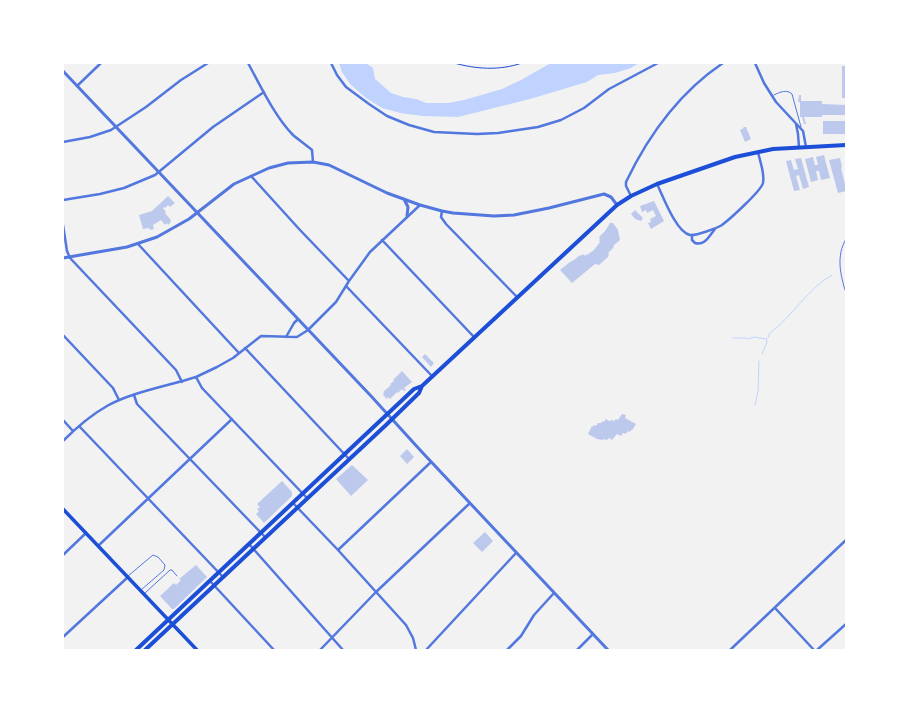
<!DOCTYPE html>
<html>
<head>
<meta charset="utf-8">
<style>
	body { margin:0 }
	#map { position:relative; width:909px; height:713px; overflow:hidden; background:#f2f2f2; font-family:"Nunito Sans",sans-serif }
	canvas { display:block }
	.frame { position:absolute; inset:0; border:64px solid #fff; pointer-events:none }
</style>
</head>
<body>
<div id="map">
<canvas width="909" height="713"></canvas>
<div class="frame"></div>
</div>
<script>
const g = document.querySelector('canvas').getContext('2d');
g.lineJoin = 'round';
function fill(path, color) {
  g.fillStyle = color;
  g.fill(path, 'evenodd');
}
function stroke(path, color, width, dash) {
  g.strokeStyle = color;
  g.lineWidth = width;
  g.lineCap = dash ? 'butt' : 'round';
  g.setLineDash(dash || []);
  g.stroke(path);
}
const water = new Path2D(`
	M339 63H366L373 68 375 79 391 93 403 97 416 99 426 103H448L464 100 502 89 521 80 551 63H639L631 68 615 73 598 75 587 82 530 99 458 117 423 116 400 113 382 108 366 98 350 84 342 72Z`);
const stream = new Path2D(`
	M733 338H745L747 339 755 337 765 339
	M762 354 767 342 766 339 769 337V334C792 317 807 289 832 275
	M755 405 758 391 759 361`);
const building = new Path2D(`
	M842 66H846V98H842Z
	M799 95H801V101H822V104L846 105V115H822V117H804L806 124H804L802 117H800V102H798Z
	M823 121H846V134H823Z
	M743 127H746L751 139 745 142 740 130 744 128Z
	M824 155 830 178 821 180 819 171H816L818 180 811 182 805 159 813 157 815 165H818L816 157Z
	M801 158 809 187 803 189 799 175 796 176 800 190 794 191 786 161 791 160 794 170 798 169 795 159Z
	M840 158 842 167 841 168 845 184H846V191L838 193 829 160Z
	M168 196 175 203 170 207 168 205 165 208 164 207 163 208 166 212 165 213 171 220 170 221 171 222 168 225 167 223 165 225 161 220 153 225 154 229 150 230 149 228 143 229 139 215 152 211Z
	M654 201 664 221 651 229 648 223 651 222 650 219 656 216 653 210 647 213 646 210 642 212 640 206Z
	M635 210 643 218 641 221 635 219 631 214Z
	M610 223H613L618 230 620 240 613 246 614 247 608 253 609 254 608 257 599 265 595 264 572 283 560 270 570 262 574 260 580 255 581 256 583 254 585 256 586 254 587 255 594 250 600 242 599 240 600 239 599 237 605 231Z
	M425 354 434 363 431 367 422 357Z
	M402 371 412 382 404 388 406 390 404 391 402 389 398 393 397 392 390 399 388 397 387 399 383 395 384 393 383 392 391 385 390 384 394 381 393 380Z
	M622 414 626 415 625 418 636 424 633 429 629 432 628 431 625 434 623 433 621 436 617 434 612 440 609 438 607 440 604 439 603 440 597 439 588 434 592 426 593 427 594 425 596 426 598 423H601L603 421 604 422 606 419 609 421 612 420 614 421 616 419 618 420Z
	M407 449 414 457 407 464 400 456Z
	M352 465 368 480 351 496 336 479Z
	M282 481 292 492V496L264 523 256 514 259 511 257 509 260 507 257 504Z
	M485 532 493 541 482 552 473 543Z
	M196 565 207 577 174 609H172L160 596 174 583 176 585 181 580 179 579Z`);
const path = new Path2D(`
	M454 63C476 69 499 71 522 63`);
const service = new Path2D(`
	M774 95C780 92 787 89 792 94L801 127
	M846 239C836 256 840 274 846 293
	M128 576 153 555 158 557 165 565 164 570 141 590
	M145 593 170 570H172L177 576`);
const minor = new Path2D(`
	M248 63C260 85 275 117 293 135 299 140 306 145 312 150L313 162
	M331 63 337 75 346 87 369 104 387 116 409 125 434 132 477 134 498 133 538 127 561 120 584 108 609 89 658 63
	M755 63 764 83 776 102 803 131 806 147
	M77 86 101 63
	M796 124 798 134 799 147
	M63 142 90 137 111 130 146 107 181 80 208 63
	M251 176 300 230 349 281
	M657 184C663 196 676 232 690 235 696 236 717 228 722 225 730 219 761 191 763 183 765 173 760 162 758 152
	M631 196 626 186V182C648 136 680 92 723 63
	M63 200 100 194 124 188 155 175 213 127 264 92
	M442 211 441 217 446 224 517 297
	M63 225 67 251 70 258 176 370 182 382
	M692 235V240L695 243C705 246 709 236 715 229
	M382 240 474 337
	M138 244 239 353
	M346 286 432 376
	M63 335 113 388 119 400
	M286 337 294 323 298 319
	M245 348 349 459
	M196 377 202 388 307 498
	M134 395 137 404 265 537
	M63 420 73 431
	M79 426 223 577
	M63 441C76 428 91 415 107 406 132 392 168 386 196 377L217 367 233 358 261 336 297 337 308 330 336 302 349 281 370 252 420 205
	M293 503 338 550 406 625 413 638 416 650
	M249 544 343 650
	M98 546 232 419
	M338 550 431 462
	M63 555 86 533
	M210 581 274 650
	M775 608 814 650
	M63 637 128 577
	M320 650 376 592 470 503
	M426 650 516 553
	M507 650 521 636 534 615 554 593
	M577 650 593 634
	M730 650 846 540
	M817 650 846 624`);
const tertiary = new Path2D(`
	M63 71 371 396 421 451 608 650
	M404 199 408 207 407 216
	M63 258 127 247 157 237 189 219 234 184 269 168 288 163 313 162 329 165 387 193 420 205 442 211 453 213 494 216 514 215 549 208 604 194 611 197 617 205`);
const secondary = new Path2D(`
	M63 509 197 650`);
const primary = new Path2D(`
	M136 650 414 389 422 386
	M145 650 386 425 419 393 422 386 617 205 631 196 657 184 735 157 773 149 846 145`);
fill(water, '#bfd3fe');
stroke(stream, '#bfd3fe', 1);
fill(building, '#bdc9ec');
stroke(path, '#1d4ed8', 1);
stroke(service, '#5277de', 1);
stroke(minor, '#5277de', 2.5);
stroke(tertiary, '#5277de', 3);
stroke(secondary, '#1d4ed8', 3.5);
stroke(primary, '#1d4ed8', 4);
</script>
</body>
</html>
